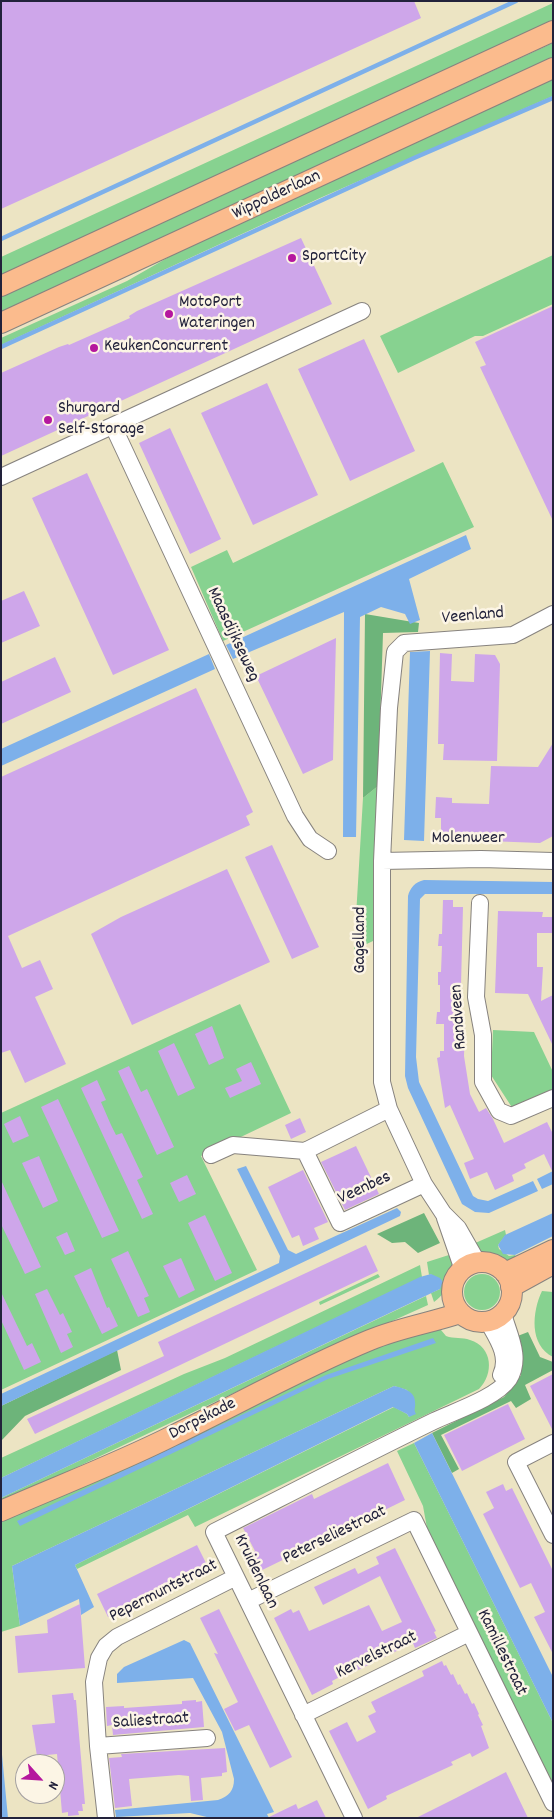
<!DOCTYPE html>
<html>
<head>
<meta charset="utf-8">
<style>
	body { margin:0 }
	#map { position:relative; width:554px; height:1819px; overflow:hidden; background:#ece4c3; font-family:Dekko,sans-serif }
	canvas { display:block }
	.frame { position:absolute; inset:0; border:2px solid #22223b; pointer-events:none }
	.north { position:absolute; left:15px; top:1754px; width:50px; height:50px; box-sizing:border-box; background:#fcf5e5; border:1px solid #a5a1a1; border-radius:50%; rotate:116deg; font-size:14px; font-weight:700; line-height:20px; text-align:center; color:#22223b }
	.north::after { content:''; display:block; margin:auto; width:18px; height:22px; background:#b5179e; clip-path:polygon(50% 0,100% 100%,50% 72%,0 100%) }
</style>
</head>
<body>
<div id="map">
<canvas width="554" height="1819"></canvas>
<div class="frame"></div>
<div class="north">N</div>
</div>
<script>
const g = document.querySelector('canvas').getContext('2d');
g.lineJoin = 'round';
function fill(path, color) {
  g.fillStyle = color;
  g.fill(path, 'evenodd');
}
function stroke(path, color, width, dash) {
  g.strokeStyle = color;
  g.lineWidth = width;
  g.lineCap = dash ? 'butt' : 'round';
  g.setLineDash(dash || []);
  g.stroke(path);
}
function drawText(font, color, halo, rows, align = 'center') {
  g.font = font + ' Dekko,sans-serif';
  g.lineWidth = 5;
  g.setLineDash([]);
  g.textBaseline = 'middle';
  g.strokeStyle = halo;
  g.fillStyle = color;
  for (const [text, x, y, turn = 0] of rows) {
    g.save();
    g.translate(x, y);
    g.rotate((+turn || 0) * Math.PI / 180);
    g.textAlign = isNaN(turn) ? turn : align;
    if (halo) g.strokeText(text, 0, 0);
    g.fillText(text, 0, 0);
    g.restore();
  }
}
const green = new Path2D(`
	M553 3V22L1 276V257Z
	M553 43V60L1 314V296Z
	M553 79V96L320 198 1 345V338L127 281 188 246Z
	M553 255V304L483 336H475L398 373 380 336Z
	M443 462 474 527 223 641 191 567 227 550 233 563Z
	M378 786 373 941 354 950 363 798Z
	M240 1004 291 1113 201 1156 257 1270 1 1390V1113Z
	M493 1030 534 1032 553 1072V1091L513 1109 491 1075Z
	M505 1230 506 1235 498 1245 499 1249 509 1256 515 1255 518 1261C503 1265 484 1256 473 1244Z
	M452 1254C456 1271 449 1292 434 1302L431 1293 440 1289 431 1274 429 1275 427 1262Z
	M420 1265 422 1277 1 1478V1458L184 1374 225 1358Z
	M378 1274 380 1277 320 1305 319 1302Z
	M464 1292a18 18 0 1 1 36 0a18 18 0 1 1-36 0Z
	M542 1291 553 1292V1357C529 1345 532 1312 542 1291Z
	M426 1296 428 1305 276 1373 1 1503V1498Z
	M436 1324 446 1336C454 1339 462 1337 470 1340 493 1347 494 1374 479 1389L195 1527 188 1515 77 1569 75 1565 394 1407 407 1414 409 1417 414 1409 407 1390 394 1386 12 1566 20 1626 1 1632V1523L11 1516 357 1355Z
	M414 1443 553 1723V1790L427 1528 423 1506 397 1451Z`);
const forest = new Path2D(`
	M365 614 419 623 418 632 383 633 378 786 363 798Z
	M424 1213 440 1243 418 1253 405 1242 392 1243 377 1234Z
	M528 1332 540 1357 553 1362V1370L525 1385 531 1399 516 1408 511 1401 441 1435 459 1469 452 1473 432 1433 504 1397 514 1385 521 1375V1354L515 1337Z
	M117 1350 121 1370 25 1416 1 1441V1406Z`);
const water = new Path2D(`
	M466 535 471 549 409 579 420 620 410 624 405 614 381 607 360 617 356 837H343L344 612 233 659 226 645Z
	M430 651 424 841 404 840 410 652Z
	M209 654 215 669 1 766V749Z
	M424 880 553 882V894H425L420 899 416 1057 419 1082 473 1196 478 1199 488 1201 533 1181 538 1191 489 1213 475 1212 462 1204 408 1088 405 1076 408 896C410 888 415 882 424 880Z
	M246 1166 288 1250 296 1254 397 1208 401 1212 400 1216 1 1406V1394L279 1263 280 1256 237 1169Z
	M553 1171V1184L542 1189 537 1179Z
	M553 1213V1236L515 1255 503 1254 498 1245 505 1235Z
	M431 1274 440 1278 443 1282 440 1289 1 1498V1478L420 1277Z
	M433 1338 436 1343 328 1379 20 1526 17 1521 326 1375Z
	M394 1386C403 1388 415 1391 415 1402 416 1408 413 1409 416 1414L409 1417 407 1414 393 1407 75 1565 94 1607 81 1615 79 1599 20 1626 12 1566Z
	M432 1433 553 1677V1723L414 1443Z
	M184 1640 190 1643 274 1812 267 1814 269 1818H211L190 1813 116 1817 115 1810 218 1800C229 1796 234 1791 234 1779L222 1732 193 1678 117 1683V1674L124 1667Z
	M1 1744 8 1818H1Z`);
const stream = new Path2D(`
	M1 239 516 1
	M1 347 414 158 553 98`);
const building = new Path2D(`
	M1 1H414L421 18 1 209Z
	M301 238 332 304 1 456V373L59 347 68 344 69 345 130 318 129 316 137 311Z
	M553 306V521L480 367 486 365 475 342Z
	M364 339 415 451 350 481 298 369Z
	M267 383 318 495 253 525 201 413Z
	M170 428 221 539 190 554 139 443Z
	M87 473 169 650 113 675 32 498Z
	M24 591 40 626 1 643V601Z
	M336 638 333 760 303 774 256 676Z
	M440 653 452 654 451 681 474 682 475 654 495 655 500 664 497 761 443 760 444 744H438Z
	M55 657 71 692 1 724V682Z
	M196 688 253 812 246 816 250 825 8 936 22 968 40 960 53 989 35 997 66 1064 25 1083 10 1050 1 1053V777Z
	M553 743V836L540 843 488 841V833L457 832V840H441V818H435L436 797 452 798V803L489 804 491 766 538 767Z
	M272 845 319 947 292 959 245 857Z
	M227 869 270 962 132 1025 91 934 121 917Z
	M443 900H453V907H463L460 1024H465L464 1056 470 1094 479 1112 486 1108 493 1119 504 1143 547 1122 553 1134V1173L544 1154 524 1164 526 1168 512 1175 514 1181 495 1190 487 1172 470 1179 464 1163 474 1159 450 1105 445 1108 437 1058 440 1057V1051H444V1024H436L437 1012H440V985H438V972H441L442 946H438L439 934H442Z
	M498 911 543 912 542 917H553V933H537V967H543L541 1001 553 995V1046L528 994 495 993Z
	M212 1026 224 1058 209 1065 195 1034Z
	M174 1043 195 1088 178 1096 158 1051Z
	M251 1062 261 1084 230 1098 225 1088 242 1081 236 1069Z
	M129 1066 141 1092 147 1089 174 1147 157 1155 118 1071Z
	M97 1080 106 1100 101 1102 111 1125 116 1135 122 1133 143 1177 137 1180 153 1214 142 1219 81 1088Z
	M58 1099 119 1231 102 1238 41 1107Z
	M20 1116 29 1136 13 1143 4 1124Z
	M300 1118 306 1132 291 1139 285 1125Z
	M356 1146 379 1194 345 1210 321 1162Z
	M39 1156 58 1201 43 1208 22 1163Z
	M303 1170 328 1222 314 1228 319 1239 303 1246 299 1235 292 1238 268 1187Z
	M187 1175 196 1194 179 1202 170 1183Z
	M1 1180 41 1267 25 1274 1 1224Z
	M205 1215 232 1273 215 1281 188 1223Z
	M67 1232 75 1251 65 1255 56 1237Z
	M366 1245 378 1271 35 1434 27 1419 164 1356 158 1342Z
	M128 1251 149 1296 144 1298 150 1312 138 1317 111 1259Z
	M181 1258 195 1290 179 1298 163 1266Z
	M91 1268 107 1308 109 1307 118 1326 102 1334 74 1276Z
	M47 1289 60 1315 63 1313 72 1332 67 1334 73 1347 61 1353 35 1294Z
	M1 1292 27 1346 32 1343 41 1362 24 1370 1 1320Z
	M553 1374V1431L530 1386Z
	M508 1404 525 1439 462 1471 444 1435Z
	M388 1463 405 1500 252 1575 243 1557 255 1551 243 1528 312 1494 314 1499Z
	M503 1484 506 1491 512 1488 553 1571V1654L534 1617 545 1612 531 1583 520 1588 483 1514 494 1508 486 1492Z
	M197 1545 208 1567 108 1617 97 1594Z
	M395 1548 436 1631 434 1632 437 1638 415 1648 413 1643 356 1671 355 1669 332 1681 333 1684 312 1695 274 1618 291 1609 293 1613 299 1610 309 1631 369 1605 382 1631 402 1622 380 1576 323 1605 314 1587 355 1568 358 1574 379 1564 376 1557Z
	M80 1604 85 1668 18 1673 15 1636 48 1633 47 1620Z
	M219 1609 292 1757 270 1768 249 1725 235 1731 224 1709 238 1702 214 1653 218 1654 200 1618Z
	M442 1661 444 1666 446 1665 451 1675 453 1674 458 1685 460 1684 465 1694 467 1693 472 1704 474 1703 479 1714 478 1715 483 1725 481 1726 489 1748 472 1757 470 1753 451 1762 453 1765 386 1796 387 1799 368 1809 329 1731 347 1722 357 1742 376 1732 368 1716 376 1712 371 1702 424 1676 422 1671Z
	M73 1693 74 1700H76L85 1804H82L83 1811H78L79 1815 68 1816V1812L62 1813 57 1754 37 1756 32 1725 55 1723 52 1695Z
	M196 1700V1702L202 1701 204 1727 113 1735 112 1725 107 1726 106 1707 124 1706V1708L182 1704V1701Z
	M225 1748 227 1772 222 1773V1776L201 1778 203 1800 191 1801 189 1776 179 1775 129 1779 132 1806 115 1808 109 1758 122 1757 121 1754Z
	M506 1772 528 1818H416L456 1798Z
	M317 1800 326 1818H267L296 1804 298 1809Z`);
const minor = new Path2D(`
	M113 426 295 816 310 839 328 851
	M1 477 362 311
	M382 861 481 859 553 861
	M480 903 476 997 483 1035V1082L499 1111 511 1116 553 1098
	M305 1151 340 1223 424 1184
	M211 1155 233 1145 305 1151 389 1109
	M445 1218 463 1270
	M478 1263 458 1228 443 1213 424 1184 389 1109 382 1082V861L389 708 395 652 404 643 513 635 553 614
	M488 1322C497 1338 510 1356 501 1375
	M553 1443 516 1462 553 1535
	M248 1601 414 1520 553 1803
	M303 1715 469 1633
	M98 1746 207 1738
	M106 1818 98 1746 94 1682 99 1658 106 1646 117 1637 236 1577
	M354 1818 214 1532C287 1495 360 1457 434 1421 455 1411 496 1398 509 1379 522 1358 509 1335 503 1314`);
const major = new Path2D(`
	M1 286 553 31
	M1 323 553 68
	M452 1292a30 30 0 1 1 60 0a30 30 0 1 1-60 0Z
	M505 1273 553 1250
	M511 1287 553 1264
	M1 1511C58 1486 116 1464 172 1436 238 1404 302 1368 370 1340 399 1328 430 1323 460 1313`);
const markers = [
	[292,258,5,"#b5179e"],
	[169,314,5,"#b5179e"],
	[94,348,5,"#b5179e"],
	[48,420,5,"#b5179e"]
];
const streetNames = [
	["Wippolderlaan",277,196,-25],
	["Veenland",473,617,-5],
	["Maasdijkseweg",232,635,65],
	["Molenweer",468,840],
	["Gagelland",362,940,-90],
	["Randveen",460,1017,-94],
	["Veenbes",365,1189,-25],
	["Dorpskade",203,1420,-27],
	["Peterseliestraat",335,1536,-26],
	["Kruidenlaan",255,1572,64],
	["Pepermuntstraat",164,1592,-27],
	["Kamillestraat",501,1653,64],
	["Kervelstraat",377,1656,-26],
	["Saliestraat",151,1722,-4]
];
const poiNames = [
	["SportCity",302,258],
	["MotoPort",179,304],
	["Wateringen",179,325],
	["KeukenConcurrent",104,348],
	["Shurgard",58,410],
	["Self-Storage",58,431]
];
fill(green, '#87d290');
fill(forest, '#6db47a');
fill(water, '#7db0ea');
stroke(stream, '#7db0ea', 4.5);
fill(building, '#cea6ea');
stroke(minor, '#87837f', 18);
stroke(major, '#87837f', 22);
stroke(minor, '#fff', 16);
stroke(major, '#fbbb8d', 20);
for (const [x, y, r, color] of markers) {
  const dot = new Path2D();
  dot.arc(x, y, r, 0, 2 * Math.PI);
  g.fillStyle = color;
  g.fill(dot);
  stroke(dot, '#fcf5e5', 2);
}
drawText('18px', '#22223b', '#fcf5e5', streetNames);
drawText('18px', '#22223b', '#fcf5e5', poiNames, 'left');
</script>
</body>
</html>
